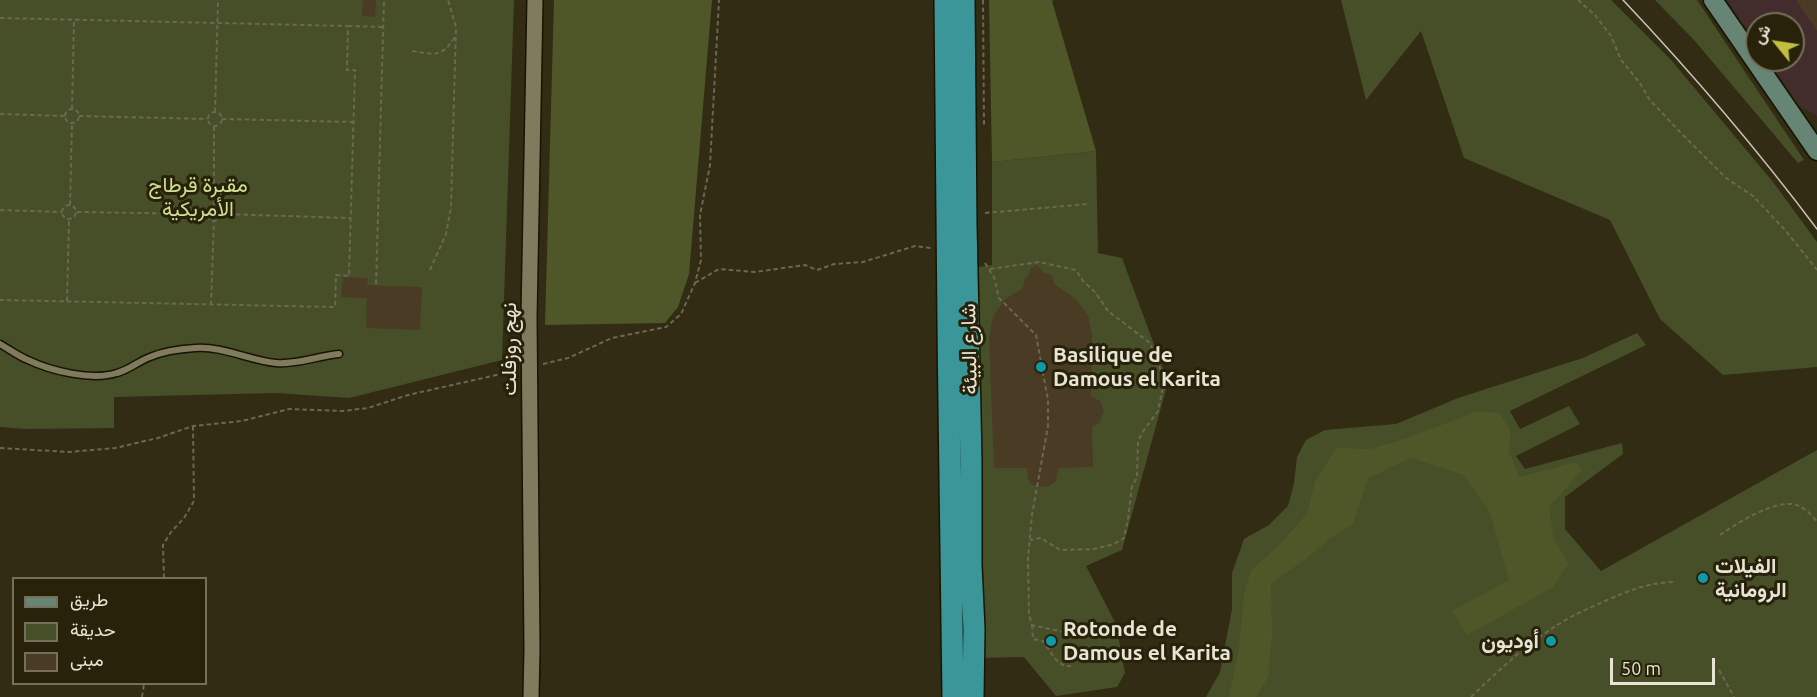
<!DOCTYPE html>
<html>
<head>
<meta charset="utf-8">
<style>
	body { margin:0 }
	#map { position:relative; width:1817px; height:697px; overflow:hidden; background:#312c13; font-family:Ubuntu,Vazirmatn,sans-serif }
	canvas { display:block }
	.legend { position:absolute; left:12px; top:577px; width:195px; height:108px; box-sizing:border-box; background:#272209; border:2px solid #74705b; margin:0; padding:8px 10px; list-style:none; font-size:18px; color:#e7e4d5 }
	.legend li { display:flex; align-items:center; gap:12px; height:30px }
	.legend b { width:30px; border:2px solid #74705b }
	.north { position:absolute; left:1745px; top:12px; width:60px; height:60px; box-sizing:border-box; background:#272209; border:2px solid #74705b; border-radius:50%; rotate:300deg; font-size:16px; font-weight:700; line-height:24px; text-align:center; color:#e7e4d5 }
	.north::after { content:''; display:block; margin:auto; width:21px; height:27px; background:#c1be40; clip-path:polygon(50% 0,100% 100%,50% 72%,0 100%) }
	.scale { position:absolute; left:1610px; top:658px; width:105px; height:27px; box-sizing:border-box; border:3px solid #e7e4d5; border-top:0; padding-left:8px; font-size:18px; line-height:21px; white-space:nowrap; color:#e7e4d5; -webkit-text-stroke:4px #272209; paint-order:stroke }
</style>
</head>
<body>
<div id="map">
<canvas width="1817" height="697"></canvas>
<ul class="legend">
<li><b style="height:8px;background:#668575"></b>طريق</li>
<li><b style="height:16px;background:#474f28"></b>حديقة</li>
<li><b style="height:16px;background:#4a3b25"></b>مبنى</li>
</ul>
<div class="north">ش</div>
<div class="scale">50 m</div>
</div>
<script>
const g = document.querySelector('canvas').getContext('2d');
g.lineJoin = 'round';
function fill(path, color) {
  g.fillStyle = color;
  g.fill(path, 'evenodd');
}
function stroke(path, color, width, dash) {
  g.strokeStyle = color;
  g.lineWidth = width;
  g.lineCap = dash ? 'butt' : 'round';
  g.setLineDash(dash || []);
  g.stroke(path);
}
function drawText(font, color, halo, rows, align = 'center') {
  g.font = font + ' Ubuntu,Vazirmatn,sans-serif';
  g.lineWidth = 6;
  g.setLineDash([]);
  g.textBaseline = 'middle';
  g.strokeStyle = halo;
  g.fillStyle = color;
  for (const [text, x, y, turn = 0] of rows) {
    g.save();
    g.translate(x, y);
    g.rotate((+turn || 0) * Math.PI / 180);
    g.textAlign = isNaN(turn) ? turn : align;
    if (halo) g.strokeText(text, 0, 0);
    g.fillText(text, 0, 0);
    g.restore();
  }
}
const education = new Path2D(`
	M1727 0H1817V116L1799 106 1768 60H1793V24H1757V44Z`);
const green = new Path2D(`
	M0 0H514L502 360 349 398 276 393 114 397V428L25 429 0 427Z
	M1341 0H1611L1672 61 1773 182 1817 242V367L1723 375 1660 319 1610 220 1464 158 1421 31 1366 100Z
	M1655 0H1697L1804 160 1798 163 1694 40Z
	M1096 151 1098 253 1122 258 1168 382 1122 550 1086 566 1116 624 1125 673 1117 687 1056 696 1024 657 982 658 979 267 992 265V162Z
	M1637 333 1646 345 1510 411 1520 429 1569 406 1580 424 1516 456 1525 469 1622 443 1623 454 1565 497V529L1601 571 1817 450V697H1206L1220 672 1232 609V573L1244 539 1269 525 1288 506 1294 483 1297 457 1306 440 1325 430 1396 424 1458 398 1583 358Z`);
const forest = new Path2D(`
	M554 0H712L689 274 678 307 665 323 545 325Z
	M989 0H1054L1052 1 1096 151 992 162Z
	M1475 412 1499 413 1511 431 1509 451 1519 477 1577 462 1582 470 1549 507 1554 540 1569 563 1552 588 1467 635 1452 611 1509 580 1490 513 1464 475 1411 458 1368 478 1353 524 1329 539 1306 559 1271 583 1272 635 1268 677 1256 697H1229L1239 649 1244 594 1251 570 1277 547 1307 514 1315 482 1336 448 1370 449 1408 438Z`);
const building = new Path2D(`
	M363 0H376L375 17 362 16Z
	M1796 0H1817V31Z
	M1037 265 1043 272 1051 275 1053 278 1054 284 1076 299 1088 315 1092 335 1091 396 1100 401 1104 411 1100 422 1092 427 1093 467 1058 468 1056 481 1047 487 1032 485 1028 479 1027 468H994L989 337 993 317 1004 300 1023 288 1025 278 1028 276 1031 268Z
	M343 277 368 278 367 285 422 287 420 330 366 328 367 298 341 297Z`);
const path = new Path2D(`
	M983 0 984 125
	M1578 0 1595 15 1611 36 1621 60 1640 83 1649 99 1681 133 1726 178 1753 196 1786 231 1817 270
	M0 18 348 26 347 70H355L349 276 336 275 335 307 0 300
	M348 26 384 27
	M412 51C434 54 441 59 455 37
	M65 116a7 7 0 1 1 14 0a7 7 0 1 1-14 0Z
	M72 109 74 20
	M208 119a7 7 0 1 1 14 0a7 7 0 1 1-14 0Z
	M215 112 218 0
	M0 114 65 116
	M79 116 207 119
	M222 119 353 122
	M62 212a7 7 0 1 1 14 0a7 7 0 1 1-14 0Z
	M70 205 72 123
	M214 206V126
	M207 214a7 7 0 1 1 14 0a7 7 0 1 1-14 0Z
	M0 210 62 212
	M77 212 207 214
	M985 213 1088 204
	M221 214 350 218
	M985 263 994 277 999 298 1036 335 1048 400V426L1032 515 1028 558 1029 615 1032 625 1068 633
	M990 269 1039 262 1076 270 1083 281 1095 292 1108 311 1150 343 1161 371 1163 387 1158 411 1144 430 1138 441 1137 478 1132 486 1128 519 1124 538 1114 544 1094 549 1060 550 1041 538 1030 540
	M430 270 446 234 451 207 456 27 448 0
	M695 283 719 269 755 272 805 265 817 270 834 264 863 262 915 246 931 248
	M376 284 384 0
	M67 301 69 219
	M211 305 214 221
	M543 364 568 358 612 338 666 327 681 314 695 283 701 260 700 215 710 165 719 0
	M0 448 69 452 115 448 158 438 193 426 242 421 289 409 343 411 368 408 408 395 514 371
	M1720 535C1736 524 1779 496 1799 506 1806 509 1813 516 1817 522
	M164 578 163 545 171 532 184 518 194 501 193 426
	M1032 625 1033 639 1043 641C1051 651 1057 668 1071 666
	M1719 670 1734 697
	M142 697 144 684
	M1471 697C1502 667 1533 638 1571 617 1582 611 1594 606 1605 601 1630 590 1647 583 1675 582`);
const service = new Path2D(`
	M0 344C9 349 18 356 28 360 51 371 92 381 117 373 129 370 139 361 150 357 164 351 180 349 195 348 223 346 248 360 276 363 296 365 318 356 339 354`);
const tertiary = new Path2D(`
	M531 697 532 649 529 317 535 0`);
const secondary = new Path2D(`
	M1713 0 1817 151`);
const trunk = new Path2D(`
	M945 0C947 232 949 465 953 697
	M964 0 966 225 971 461V565L974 629 973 697`);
const tram = new Path2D(`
	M1623 0C1692 73 1757 149 1817 229`);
const markers = [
	[1041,367,6,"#0f9aa8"],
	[1703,578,6,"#0f9aa8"],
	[1051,641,6,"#0f9aa8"],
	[1551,641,6,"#0f9aa8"]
];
const parkNames = [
	["مقبرة قرطاج",198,185],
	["الأمريكية",198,209]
];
const streetNames = [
	["نهج روزفلت",509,349,-90],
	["شارع البيئة",969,349,-91]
];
const poiNames = [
	["Basilique de",1053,355],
	["Damous el Karita",1053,379],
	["الفيلات",1715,566],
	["الرومانية",1715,590],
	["Rotonde de",1063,629],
	["Damous el Karita",1063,653],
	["أوديون",1539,641,"right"]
];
fill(education, '#422d2c');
fill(green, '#474f28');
fill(forest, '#4f5729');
fill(building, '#4a3b25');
stroke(service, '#191400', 9);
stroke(tertiary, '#191400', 18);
stroke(secondary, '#191400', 21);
stroke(trunk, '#191400', 24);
stroke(path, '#6c6751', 2, [4.5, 3]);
stroke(service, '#807b5f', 6);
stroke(tertiary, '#807b5f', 15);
stroke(secondary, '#668575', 18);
stroke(trunk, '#3b969a', 21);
stroke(tram, '#c9c5b5', 1.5);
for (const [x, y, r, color] of markers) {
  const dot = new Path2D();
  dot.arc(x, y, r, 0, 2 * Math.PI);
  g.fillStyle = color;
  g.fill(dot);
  stroke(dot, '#272209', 2);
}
drawText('21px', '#cede93', '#272209', parkNames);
drawText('21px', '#e7e4d5', '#272209', streetNames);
drawText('bold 21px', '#e7e4d5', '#272209', poiNames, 'left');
</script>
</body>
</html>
